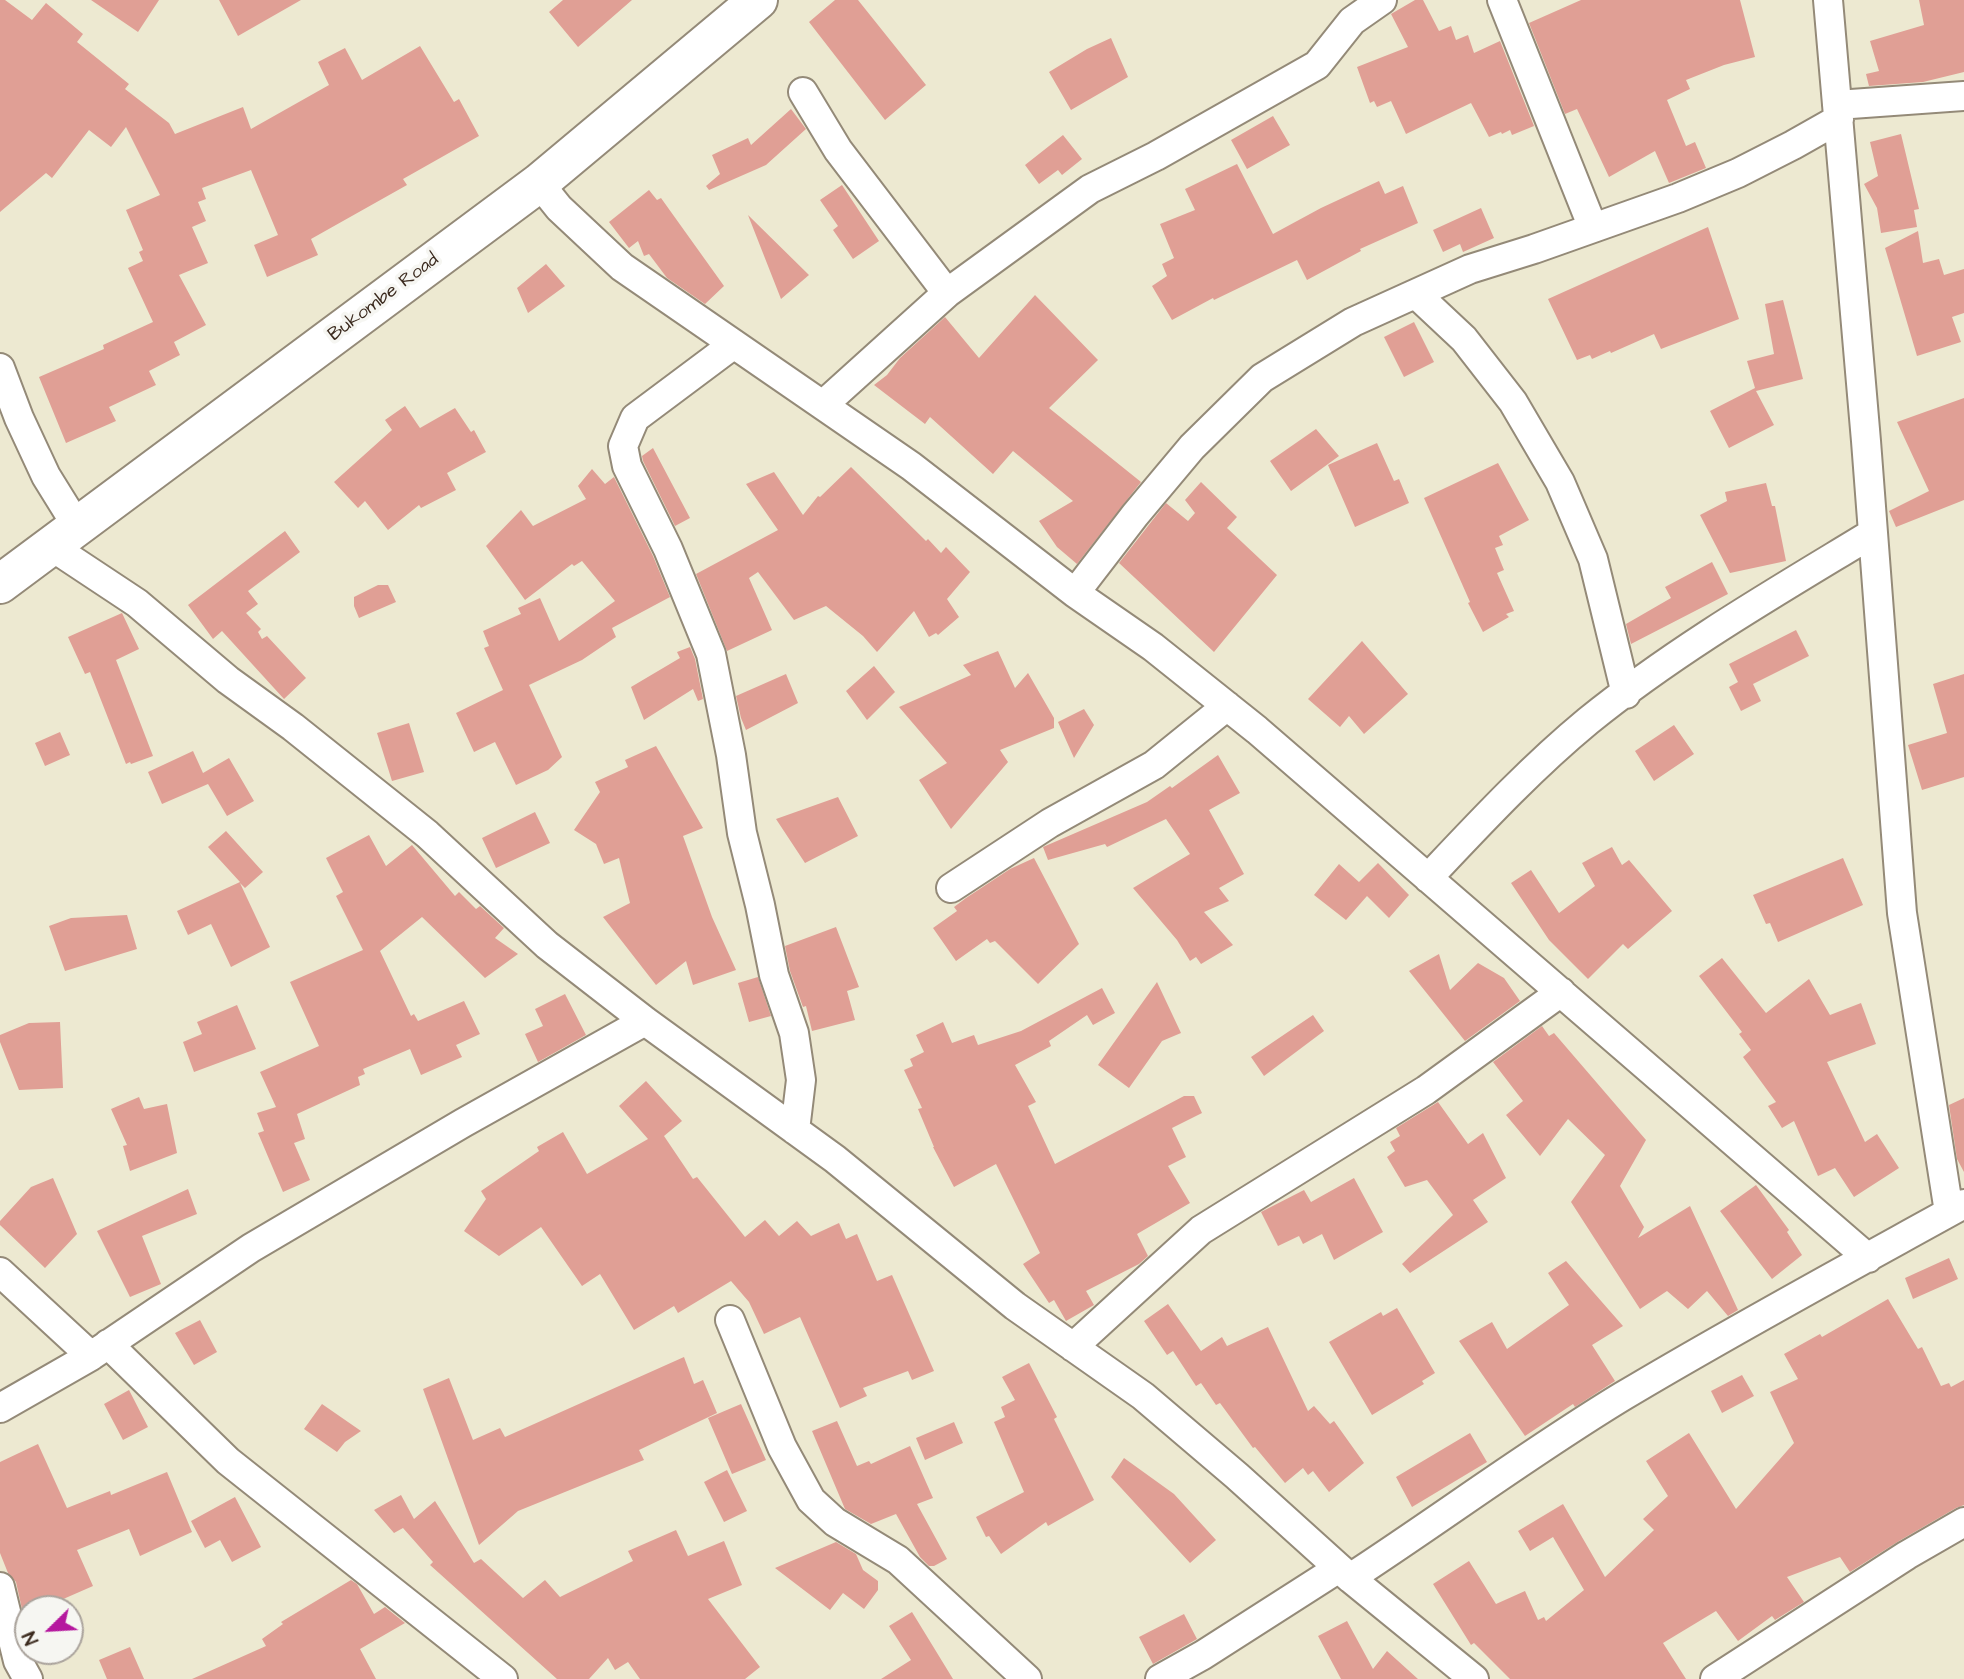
<!DOCTYPE html>
<html>
<head>
<meta charset="utf-8">
<style>
	body { margin:0 }
	#map { position:relative; width:1964px; height:1679px; overflow:hidden; background:#ede9d1; font-family:"Architects Daughter",sans-serif }
	canvas { display:block }
	.north { position:absolute; left:14px; top:1595px; width:70px; height:70px; box-sizing:border-box; background:#f6f6f2; border:2px solid #aba49d; border-radius:50%; rotate:246deg; font-size:19px; font-weight:700; line-height:28px; text-align:center; color:#3b2a1e }
	.north::after { content:''; display:block; margin:auto; width:24px; height:32px; background:#b5179e; clip-path:polygon(50% 0,100% 100%,50% 72%,0 100%) }
</style>
</head>
<body>
<div id="map">
<canvas width="1964" height="1679"></canvas>
<div class="north">N</div>
</div>
<script>
const g = document.querySelector('canvas').getContext('2d');
g.lineJoin = 'round';
function fill(path, color) {
  g.fillStyle = color;
  g.fill(path, 'evenodd');
}
function stroke(path, color, width, dash) {
  g.strokeStyle = color;
  g.lineWidth = width;
  g.lineCap = dash ? 'butt' : 'round';
  g.setLineDash(dash || []);
  g.stroke(path);
}
function drawText(font, color, halo, rows, align = 'center') {
  g.font = font + ' "Architects Daughter",sans-serif';
  g.lineWidth = 7;
  g.setLineDash([]);
  g.textBaseline = 'middle';
  g.strokeStyle = halo;
  g.fillStyle = color;
  for (const [text, x, y, turn = 0] of rows) {
    g.save();
    g.translate(x, y);
    g.rotate((+turn || 0) * Math.PI / 180);
    g.textAlign = isNaN(turn) ? turn : align;
    if (halo) g.strokeText(text, 0, 0);
    g.fillText(text, 0, 0);
    g.restore();
  }
}
const building = new Path2D(`
	M0 0H5L32 20 46 3 83 34 77 42 129 84 125 89 169 123 175 134 243 107 251 129 329 85 318 62 345 48 362 80 420 46 454 102 459 99 479 136 403 179 407 185 311 239 318 255 267 277 254 245 278 235 251 170 202 188 206 199 198 202 206 221 192 227 208 263 179 275 206 325 174 342 180 355 149 371 156 385 109 407 116 421 66 443 39 377 104 349 103 345 153 322 128 268 143 261 139 252 143 250 126 210 160 195 126 127 111 147 89 130 52 178 46 173 0 212Z
	M91 0H159L138 32Z
	M219 0H301L238 36Z
	M563 0H632L578 47 549 12Z
	M835 0H858L926 85 885 120 809 22Z
	M1415 0H1423L1439 31 1451 26 1456 40 1468 35 1474 53 1500 41 1534 126 1512 135 1510 130 1502 134 1501 132 1489 137 1471 103 1406 134 1391 101 1377 107 1374 101 1370 103 1357 67 1408 47 1391 14Z
	M1581 0H1740L1755 57 1724 65 1686 80 1690 89 1667 100 1686 146 1695 142 1706 168 1669 183 1655 151 1609 177 1577 109 1565 114 1529 23Z
	M1919 0H1964V72L1923 82 1869 86 1866 74 1879 71 1870 41 1924 25Z
	M1111 38 1128 77 1071 110 1049 72 1087 49Z
	M791 109 806 129 766 165 709 190 706 186 720 174 712 155 748 138 751 145Z
	M1273 116 1290 145 1247 169 1231 140Z
	M1901 134 1919 209 1914 210 1917 227 1881 233 1877 208 1864 184 1878 176 1870 142Z
	M1063 135 1082 159 1062 175 1058 170 1039 184 1025 165Z
	M1237 164 1273 234 1321 208 1379 181 1385 194 1403 186 1418 223 1360 249 1361 251 1307 280 1297 260 1214 300 1213 298 1172 320 1152 286 1167 276 1162 264 1174 258 1160 224 1195 210 1185 189Z
	M842 185 879 241 853 259 833 230 838 226 820 200Z
	M649 190 657 200 661 198 724 286 705 304 667 278 649 254 644 256 638 241 629 248 609 222Z
	M1481 208 1494 238 1463 252 1460 244 1443 252 1433 230Z
	M748 215 809 275 781 299Z
	M1708 227 1739 319 1661 349 1654 334 1611 353 1610 351 1592 359 1590 355 1577 360 1548 299Z
	M1918 231 1923 263 1939 259 1944 275 1964 269V313L1952 317 1961 342 1917 356 1885 248Z
	M546 264 565 286 528 313 517 288Z
	M1035 295 1098 360 1049 408 1141 482 1077 564 1057 547 1039 521 1073 501 1013 451 993 474 930 417 925 424 874 385 887 375 900 358 945 317 979 358Z
	M1783 300 1803 379 1756 391 1774 425 1729 448 1710 411 1755 388 1747 361 1774 354 1765 304Z
	M1414 322 1434 362 1404 377 1384 337Z
	M1964 398V500L1896 527 1889 511 1929 491 1897 422Z
	M405 406 420 428 455 408 471 432 474 430 486 452 447 473 456 490 421 508 419 505 388 530 365 501 358 508 334 482 392 430 385 420Z
	M1316 429 1339 456 1291 491 1270 461Z
	M1377 443 1394 481 1399 479 1409 503 1355 527 1328 465Z
	M653 448 690 518 675 526 643 461 642 456Z
	M1498 463 1529 520 1499 536 1503 545 1495 548 1504 570 1497 573 1514 611 1506 614 1509 617 1483 632 1468 603 1470 602 1424 498Z
	M851 467 926 541 928 539 941 553 946 547 970 572 947 599 959 617 938 635 936 633 929 637 914 611 877 652 863 636 826 606 794 620 758 572 749 578 772 630 727 651 696 574 778 530 746 484 774 472 803 515 818 496 820 497Z
	M592 469 605 484 614 477 653 556 670 597 612 628 616 637 582 660 529 685 562 757 548 770 516 785 495 742 474 752 456 713 503 690 484 648 489 646 483 631 521 614 518 608 540 598 559 641 615 601 582 561 574 566 572 564 525 600 486 546 521 510 533 526 586 499 578 486Z
	M1201 482 1237 517 1227 528 1277 575 1214 652 1119 563 1166 503 1188 521 1195 513 1185 500Z
	M1766 483 1772 506H1775L1786 561 1730 573 1700 515 1727 501 1725 492Z
	M285 531 300 552 248 591 258 604 246 613 261 629 258 632 262 639 267 636 306 678 284 699 222 631 213 639 188 605Z
	M1712 562 1728 594 1631 644 1626 624 1671 598 1665 587Z
	M378 585H388L396 602 359 618 354 606V597Z
	M122 613 139 649 116 660 153 756 131 764 130 762 126 764 90 672 85 674 68 637Z
	M1796 630 1809 656 1753 684 1761 701 1741 711 1729 687 1738 682 1729 664Z
	M1362 641 1408 694 1364 734 1349 716 1340 727 1308 699Z
	M690 647 695 659 703 699 698 701 693 689 644 720 631 687 680 658 677 652Z
	M998 651 1015 688 1028 673 1054 718V728L1000 750 1008 762 951 829 919 780 947 763 899 707 971 675 963 665Z
	M874 666 895 692 867 720 846 691Z
	M786 674 798 703 746 730 741 718 736 696Z
	M1964 674V777L1922 790 1908 745 1947 733 1933 684Z
	M1084 709 1094 725 1074 758 1058 722Z
	M409 723 424 772 392 781 377 733Z
	M1674 725 1694 754 1654 781 1635 751Z
	M60 732 70 755 45 766 35 743Z
	M656 746 703 828 683 836 712 917 736 970 693 985 686 961 656 985 603 917 630 903 619 858 604 864 596 844 574 830 600 792 595 782 628 767 625 760Z
	M193 751 203 773 229 758 254 801 227 816 208 784 162 804 148 772Z
	M1218 755 1240 793 1209 810 1244 874 1219 888 1229 901 1204 912 1233 945 1201 964 1196 957 1190 961 1177 940 1133 888 1190 854 1166 819 1107 847 1105 844 1048 860 1043 847 1147 802 1170 786 1172 788Z
	M838 797 858 836 805 863 776 819Z
	M535 812 550 843 496 868 482 838Z
	M226 831 263 872 245 888 240 883 270 947 231 967 211 924 188 935 177 911 240 882 208 847Z
	M369 835 386 866 412 845 455 896 459 892 476 909 480 906 504 928 495 938 518 954 485 978 422 917 380 951 411 1016 414 1014 418 1021 464 1001 480 1034 456 1045 462 1057 421 1075 410 1049 363 1069 365 1074 358 1077 360 1085 297 1114 305 1139 294 1143 310 1180 283 1192 258 1133 264 1131 257 1113 276 1107 260 1072 319 1046 290 982 363 950 336 896 343 892 326 858Z
	M1612 847 1622 865 1629 860 1672 911 1628 949 1623 944 1588 979 1549 940 1511 883 1531 870 1559 913 1595 886 1582 863Z
	M1034 858 1079 944 1038 984 995 941 990 943 987 939 956 961 933 928 957 911 954 907 966 898 1010 869Z
	M1843 858 1863 905 1778 942 1770 923 1766 924 1753 895Z
	M1378 863 1409 895 1389 918 1367 896 1346 920 1314 895 1339 864 1359 882Z
	M127 915 137 949 65 971 49 926 71 918Z
	M836 927 859 987 847 991 855 1020 812 1031 806 1006 803 1007 790 971 785 946Z
	M1439 954 1450 990 1478 963 1504 978 1520 1001 1465 1041 1409 971Z
	M1722 958 1766 1013 1809 979 1830 1015 1861 1003 1876 1044 1827 1062 1865 1142 1877 1134 1899 1168 1854 1197 1835 1168 1818 1176 1794 1121 1782 1128 1768 1106 1776 1102 1743 1057 1751 1050 1739 1034 1742 1032 1699 976Z
	M758 977 771 1016 749 1022 738 983Z
	M1157 982 1181 1033 1162 1041 1129 1088 1098 1065Z
	M1102 988 1115 1013 1093 1025 1087 1015 1049 1041 1051 1046 1015 1065 1036 1102 1028 1106 1055 1164 1184 1096H1194L1202 1113 1172 1128 1186 1157 1168 1166 1190 1203 1137 1234 1148 1256 1139 1264 1086 1291 1094 1305 1066 1321 1054 1300 1049 1303 1023 1264 1040 1253 996 1164 954 1187 933 1147H934L918 1109 922 1108 904 1070 913 1066 910 1059 924 1052 916 1035 943 1022 952 1043 974 1035 978 1045 1021 1031Z
	M565 994 586 1035 538 1062 525 1034 543 1026 535 1009Z
	M237 1005 256 1049 194 1072 183 1042 202 1034 197 1022Z
	M1313 1015 1324 1031 1264 1076 1251 1057Z
	M60 1022 63 1088 19 1090 0 1042V1035L29 1023Z
	M1542 1026 1549 1036 1554 1033 1646 1140 1620 1186 1644 1227 1638 1238 1690 1206 1738 1310 1728 1316 1707 1291 1688 1309 1667 1291 1640 1309 1571 1202 1605 1155 1568 1119 1540 1156 1506 1115 1523 1101 1493 1062Z
	M646 1081 682 1121 664 1136 693 1179 697 1177 745 1237 765 1220 779 1236 797 1221 811 1236 839 1223 846 1239 857 1234 877 1281 892 1275 934 1371 912 1380 908 1371 863 1388 867 1396 840 1408 800 1317 764 1334 749 1302 731 1281 678 1313 674 1306 634 1330 600 1274 582 1286 541 1227 499 1256 464 1231 486 1199 481 1191 539 1151 537 1147 563 1132 587 1174 648 1139 619 1106Z
	M139 1097 144 1109 167 1104 177 1153 130 1171 123 1146 127 1145 111 1109Z
	M1964 1098V1172L1957 1159 1949 1105Z
	M1438 1102 1468 1144 1483 1133 1506 1178 1473 1200 1488 1222 1410 1273 1402 1264 1453 1215 1427 1180 1405 1187 1387 1157 1395 1151 1390 1142 1400 1136 1396 1128Z
	M53 1178 77 1234 45 1268 0 1225V1221L31 1187Z
	M1354 1178 1383 1232 1334 1260 1322 1234 1303 1244 1299 1236 1278 1246 1261 1212 1304 1190 1311 1202Z
	M1756 1185 1789 1230 1787 1232 1802 1255 1772 1279 1720 1211Z
	M188 1189 197 1214 142 1236 161 1284 130 1297 97 1231Z
	M1949 1258 1958 1279 1913 1299 1905 1278Z
	M1566 1261 1623 1326 1592 1345 1615 1381 1575 1407 1573 1404 1525 1436 1459 1341 1492 1322 1507 1349 1569 1305 1548 1273Z
	M1888 1299 1918 1349 1922 1347 1941 1386 1949 1383 1951 1387 1964 1380V1505L1956 1508 1899 1541 1850 1572 1840 1557 1787 1577 1804 1602 1775 1620 1772 1616 1738 1641 1716 1611 1663 1643 1686 1679H1510L1474 1643 1471 1645 1433 1584 1469 1561 1496 1604 1525 1591 1538 1620 1544 1617 1546 1621 1584 1590 1553 1537 1530 1551 1518 1531 1563 1504 1605 1577 1654 1530 1643 1519 1668 1496 1646 1461 1689 1433 1736 1509 1794 1443 1770 1392 1798 1379 1784 1354 1820 1334 1822 1337Z
	M1168 1304 1201 1351 1222 1337 1227 1346 1268 1327 1308 1411 1314 1406 1330 1424 1334 1421 1364 1463 1329 1492 1313 1471 1308 1475 1303 1468 1285 1483 1255 1447 1253 1448 1220 1403 1216 1405 1201 1383 1196 1386 1173 1351 1167 1355 1144 1321Z
	M1397 1308 1435 1373 1422 1381 1424 1384 1372 1415 1329 1342 1381 1312 1383 1316Z
	M200 1320 217 1352 194 1365 175 1333Z
	M684 1357 694 1384 703 1380 717 1413 639 1450 644 1460 518 1511 479 1545 423 1389 449 1378 473 1440 500 1428 505 1437Z
	M1029 1363 1057 1417 1054 1419 1094 1500 1048 1526 1046 1522 1001 1554 989 1536 986 1537 976 1517 1024 1492 994 1422 1005 1417 1001 1407 1015 1400 1002 1377Z
	M1742 1375 1754 1396 1722 1413 1711 1391Z
	M129 1390 148 1427 123 1440 104 1404Z
	M322 1404 361 1431 345 1442 337 1452 304 1429Z
	M741 1404 766 1460 732 1474 708 1418Z
	M837 1421 857 1466 869 1461 871 1464 910 1446 933 1498 917 1504 947 1559 934 1566H929L920 1557 896 1514 871 1524 845 1509 812 1431Z
	M954 1422 963 1443 925 1460 916 1438Z
	M1470 1433 1487 1462 1412 1507 1396 1477Z
	M38 1444 67 1508 110 1491 111 1495 167 1472 192 1532 140 1556 129 1529 77 1550 93 1586 61 1600 65 1609H22L16 1582 8 1573 0 1553V1462Z
	M1124 1458 1174 1494 1216 1540 1190 1563 1111 1477Z
	M727 1470 747 1511 724 1522 704 1482Z
	M401 1495 414 1519 435 1501 474 1563 481 1559 523 1598 545 1580 560 1597 633 1561 628 1551 676 1530 688 1556 724 1541 742 1585 708 1599 760 1667 745 1679H640L628 1662 615 1670 608 1658 589 1679H557L430 1565 433 1562 403 1528 394 1533 374 1510Z
	M235 1497 261 1547 232 1562 220 1540 205 1548 191 1521Z
	M836 1542 856 1554 863 1570 878 1581V1590L864 1609 843 1593 830 1610 775 1568Z
	M351 1580 357 1584 374 1614 385 1607 405 1623 360 1649 376 1679H192L266 1646 262 1639 283 1624 281 1622Z
	M912 1612 953 1679H881L911 1660 889 1626Z
	M1184 1614 1197 1639 1153 1664 1139 1637Z
	M1347 1621 1373 1669 1387 1651 1418 1679H1341L1318 1636Z
	M130 1647 144 1679H107L99 1660Z`);
const minor = new Path2D(`
	M1502 0 1593 228
	M1828 0 1866 441 1902 913 1949 1212
	M803 92 838 150 947 293
	M1837 105 1964 96
	M539 183 559 208 622 267 911 466 1075 593 1153 647 1257 730 1868 1258
	M1416 294 1464 339 1513 402 1560 482 1593 559 1626 694
	M734 344 635 418 623 446 627 466 668 549 711 654 731 755 742 833 760 905 774 975 794 1033 801 1080 795 1130
	M0 368 19 418 46 476 77 526
	M824 404 947 293 1090 189 1156 156 1317 65 1352 21 1382 0
	M51 546 137 603 228 680 293 727 427 834 547 945 645 1021 835 1159 1015 1306 1143 1396 1237 1476 1350 1578 1474 1679
	M1075 593 1135 515 1192 447 1262 378 1353 322 1470 269 1534 249 1678 198 1738 173 1793 145 1839 119
	M1428 878C1479 824 1531 768 1588 721 1677 649 1776 592 1873 533
	M951 888 1050 823 1154 765 1227 706
	M0 1272 91 1356
	M730 1320 782 1447 811 1500 835 1522 898 1560 1027 1679
	M108 1344 228 1461 503 1679
	M1073 1347 1201 1230 1426 1090 1561 992
	M0 1408 91 1356 251 1248 463 1123 645 1021
	M1350 1578C1442 1518 1529 1453 1623 1396 1735 1329 1850 1267 1964 1204
	M0 1587 18 1661 28 1679
	M1160 1679 1203 1655 1339 1568
	M1715 1679 1907 1555 1964 1522`);
const secondary = new Path2D(`
	M0 584 539 183 758 0`);
const streetNames = [
	["Bukombe Road",384,298,-37]
];
fill(building, '#e09f95');
stroke(minor, '#948a78', 32);
stroke(secondary, '#948a78', 42);
stroke(minor, '#fff', 28);
stroke(secondary, '#fff', 38);
drawText('19px', '#3b2a1e', '#f6f6f2', streetNames);
</script>
</body>
</html>
